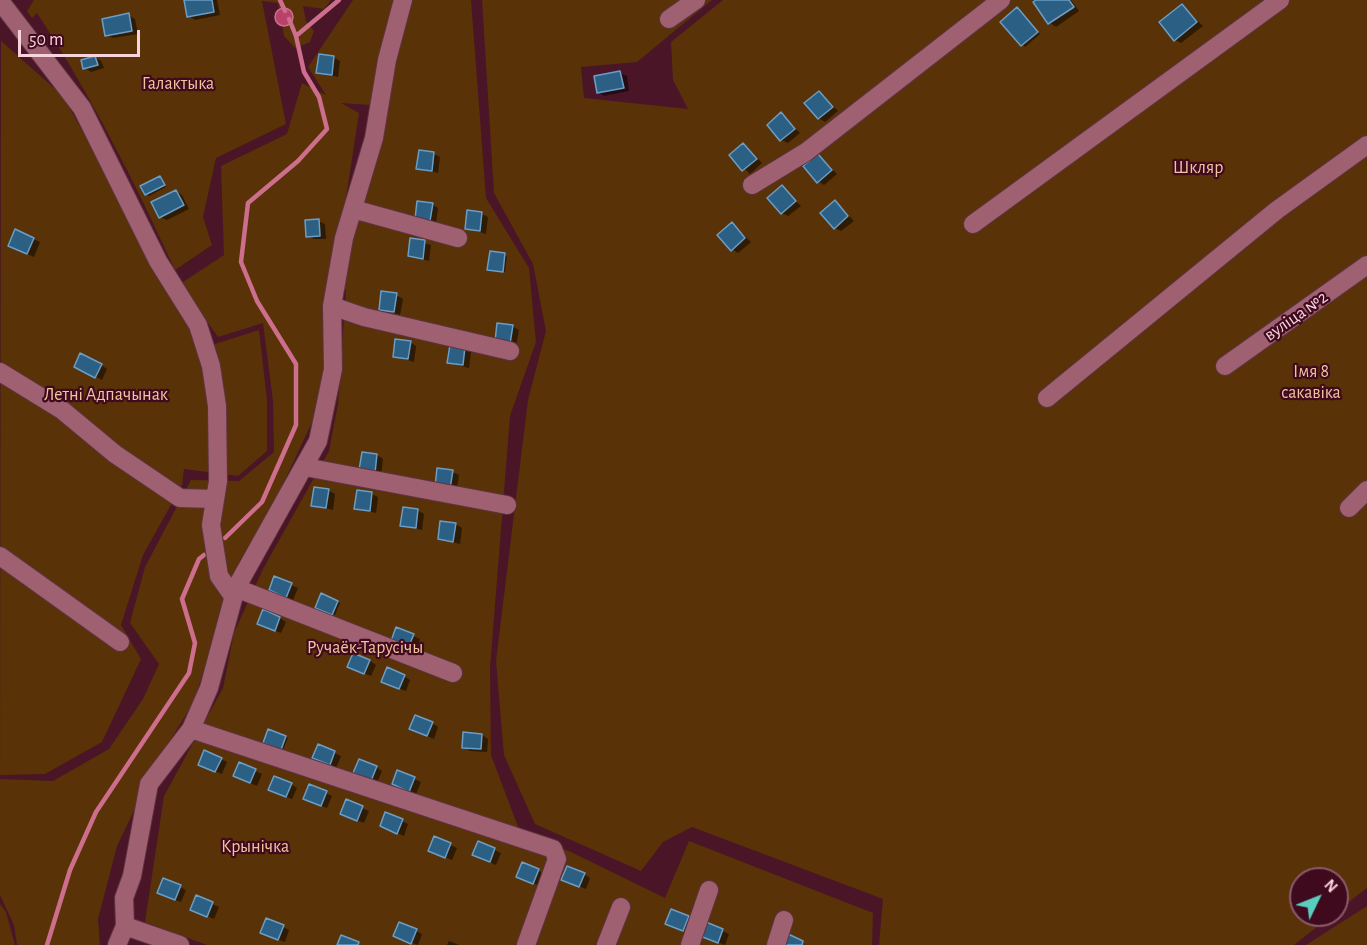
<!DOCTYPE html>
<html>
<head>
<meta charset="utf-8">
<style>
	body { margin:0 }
	#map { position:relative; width:1367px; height:945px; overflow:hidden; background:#4a1527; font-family:"Alegreya Sans",sans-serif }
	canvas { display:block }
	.north { position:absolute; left:1289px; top:867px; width:60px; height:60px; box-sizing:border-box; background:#3f0a1e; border:2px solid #895b6a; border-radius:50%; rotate:47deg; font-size:16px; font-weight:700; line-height:24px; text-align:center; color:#f7d4dc }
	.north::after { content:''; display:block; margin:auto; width:21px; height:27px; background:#5acebe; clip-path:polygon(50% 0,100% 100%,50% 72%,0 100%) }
	.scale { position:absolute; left:18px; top:30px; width:122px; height:27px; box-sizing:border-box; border:3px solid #f7d4dc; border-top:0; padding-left:8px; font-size:18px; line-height:21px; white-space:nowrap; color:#f7d4dc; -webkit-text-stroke:4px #3f0a1e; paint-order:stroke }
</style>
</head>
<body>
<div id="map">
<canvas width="1367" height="945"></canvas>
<div class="north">N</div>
<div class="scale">50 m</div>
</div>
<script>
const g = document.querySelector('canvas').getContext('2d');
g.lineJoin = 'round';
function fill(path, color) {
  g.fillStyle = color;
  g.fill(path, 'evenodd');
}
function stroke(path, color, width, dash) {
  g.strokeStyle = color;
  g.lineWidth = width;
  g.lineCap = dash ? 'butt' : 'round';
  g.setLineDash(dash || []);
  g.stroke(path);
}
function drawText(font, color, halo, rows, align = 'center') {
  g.font = font + ' "Alegreya Sans",sans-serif';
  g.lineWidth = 4.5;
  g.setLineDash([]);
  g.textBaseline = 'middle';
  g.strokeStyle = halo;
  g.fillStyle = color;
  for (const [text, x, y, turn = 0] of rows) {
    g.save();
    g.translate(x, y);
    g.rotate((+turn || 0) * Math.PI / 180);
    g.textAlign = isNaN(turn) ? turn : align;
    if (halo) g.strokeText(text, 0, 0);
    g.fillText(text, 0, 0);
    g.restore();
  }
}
const green = new Path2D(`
	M34 0H331L324 9 303 6 306 21 314 31 310 42 295 48 284 36 278 3 262 1 286 124 216 158 203 217 212 245 175 270C134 181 91 95 37 13L32 18 27 11Z
	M353 0H471L486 198 529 268 536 342 510 416 490 668 491 755 520 832 571 852 665 898 689 841 873 913 872 945H207L145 922 164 796 223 688 234 633 263 569 329 451 338 404 346 290 329 293 325 373 316 414 267 518 240 560 193 703 160 757 117 846 98 919 100 945H17L14 925 0 895V779L53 781 109 749 143 699 159 664 130 623 145 567 191 480 239 481 274 452 273 401 263 323 218 337 180 284 224 255 221 166 287 134 302 83 326 95 308 67ZM341 103 386 106 341 230 359 113Z
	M482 0H712L637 62 581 67 584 98 688 109 673 80 671 42 723 0H1367V888L1337 911V879H1301V915H1332L1294 945H879L883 899 692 827 663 842 641 871 535 824 504 755 496 661 528 400 546 331 533 264 494 193Z
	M1 41 63 96 202 348 259 330 267 400V451L238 476 184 469 182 485 143 555 121 625 141 659 102 742 45 774 0 775Z
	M0 904 6 912 15 945H0Z
	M1367 906V945H1306Z`);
const water = new Path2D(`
	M275 17a9 9 0 1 1 18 0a9 9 0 1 1-18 0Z`);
const shadow = new Path2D(`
	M191 0H217L220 15 195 20 189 16Z
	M1039 0H1071L1079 11 1056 27 1050 23Z
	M1182 6 1203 26 1181 43 1175 40Z
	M1020 10 1040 34 1025 47 1002 22Z
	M128 15 135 19 138 34 113 38 106 35Z
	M95 57 101 61 104 68 91 72 85 68Z
	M333 57 340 61 338 77 318 72Z
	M620 73 627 76 629 91 604 96 598 92Z
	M819 92 838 111 825 122 819 118Z
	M781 114 800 133 788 143 781 140Z
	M744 145 762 163 750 174 731 155Z
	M434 154 440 157 438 173 418 168Z
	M818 156 837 174 824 185 818 181Z
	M160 178 166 187 149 196 146 194Z
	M782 187 801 206 788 216 782 213Z
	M176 191 182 195 189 209 167 220 160 217Z
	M835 202 854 221 841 231 835 228Z
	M432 204 438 208 436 224 416 219Z
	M482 214 488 217 486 234 466 228Z
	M318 221 325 224 326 239H314L307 236Z
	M732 224 751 242 738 253 732 249Z
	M33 239 40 242 34 257 16 249Z
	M411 239 431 245 429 261 409 256Z
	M504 255 507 256 505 272 492 270Z
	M396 295 403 299 400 315 381 309Z
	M512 326 519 330 516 346 497 341Z
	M410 342 416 346 414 362 394 356Z
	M465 348 471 352 469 368 449 363Z
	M101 365 107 369 102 380 76 366Z
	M377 455 383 459 381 475 367 473Z
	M452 472 459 475 457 488 441 486Z
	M328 490 335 494 333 510 313 505Z
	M372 494 378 497 376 513 356 508Z
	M417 510 424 514 422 530 402 525Z
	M456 524 462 528 460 544 440 539Z
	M291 585 298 588 293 600 277 593Z
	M337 602 340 603 335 615 319 608Z
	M280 618 286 622 281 633 265 627Z
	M397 629 420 639 415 651 393 641Z
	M370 661 376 665 371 676 355 670Z
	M404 676 410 680 406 691 389 685Z
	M432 723 438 727 434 739 418 732Z
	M482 735 488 739 487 752 470 751 464 747Z
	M285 737 288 738 283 750 267 744Z
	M319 746 341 756 336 768 320 761Z
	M221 759 227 762 222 774 206 768Z
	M239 764 262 774 257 786 241 779Z
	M376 767 382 771 377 783 361 776Z
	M398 772 421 782 416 794 400 787Z
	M291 784 297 788 292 799 276 793Z
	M326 793 332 796 327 808 311 802Z
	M346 801 369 811 364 823 348 817Z
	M402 821 408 824 404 836 388 829Z
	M435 838 457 848 452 860 436 853Z
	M479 843 501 853 496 865 480 858Z
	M523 864 545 874 540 886 524 880Z
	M584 874 590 878 586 889 570 883Z
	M180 887 186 890 181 902 165 896Z
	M196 897 219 907 214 919 198 912Z
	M688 918 694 921 690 933 673 927Z
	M707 924 729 934 725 945 702 936Z
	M283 927 289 930 285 942 268 936Z
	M416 931 422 934 418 945 401 939Z
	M449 941 459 945H447Z`);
const stream = new Path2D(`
	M280 0 285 11
	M296 36 339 0
	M225 538 262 502 296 425V364L257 301 241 262 248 203 298 161 327 129 319 97 304 72 296 36 289 19
	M47 945 70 870 96 812 189 673 195 643 182 599 199 559 204 555`);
const building = new Path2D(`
	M184 0H212L214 12 187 17Z
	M1036 0H1069L1074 7 1048 24 1033 2Z
	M1182 4 1197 22 1174 41 1159 22Z
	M1017 7 1038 32 1021 46 1000 22Z
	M129 13 132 31 105 36 102 19Z
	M319 54 334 56 332 75 316 73Z
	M95 56 98 65 83 69 81 60Z
	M620 71 624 88 597 93 594 76Z
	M819 91 833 107 818 119 804 103Z
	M781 112 795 129 780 141 767 125Z
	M743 143 757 159 742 171 729 155Z
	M419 150 434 152 432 171 416 169Z
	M818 154 832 170 817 183 803 166Z
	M160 176 165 185 145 195 140 186Z
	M782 185 796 201 781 214 767 198Z
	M176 190 184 205 159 218 151 202Z
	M835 200 848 216 834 229 820 213Z
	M417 201 433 203 430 221 415 219Z
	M467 210 482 212 480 231 465 229Z
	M319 219 320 236 306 237 305 220Z
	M732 222 745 238 731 251 717 235Z
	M15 229 34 238 27 254 8 246Z
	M410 238 425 240 423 259 408 256Z
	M490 251 505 253 503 272 487 270Z
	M381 291 397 293 394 312 379 310Z
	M497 323 513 325 510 344 495 341Z
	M395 339 411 341 408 359 393 357Z
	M450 345 465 347 463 365 447 363Z
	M80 353 102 364 95 378 74 367Z
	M362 452 377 454 375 473 359 470Z
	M437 468 453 470 450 489 435 487Z
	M314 487 329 489 326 508 311 506Z
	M357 490 372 492 370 511 354 509Z
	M403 507 418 509 416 528 400 526Z
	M440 521 456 523 453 542 438 539Z
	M274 576 292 583 286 598 269 590Z
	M321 593 338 601 332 615 315 608Z
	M263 609 280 617 275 631 257 624Z
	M396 627 414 634 408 648 391 641Z
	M353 653 370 660 364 674 347 667Z
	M387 667 405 675 399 689 381 682Z
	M415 715 433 722 427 736 409 729Z
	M268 729 286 736 281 750 263 743Z
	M463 732 482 734 481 749 462 748Z
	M318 744 335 751 330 765 312 758Z
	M204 750 222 758 215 772 198 765Z
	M359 759 377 766 371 781 353 773Z
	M239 762 256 769 250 783 233 776Z
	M397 770 415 777 409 792 392 784Z
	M274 776 292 783 286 797 268 790Z
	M309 784 327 791 321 806 303 799Z
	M346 799 363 806 357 821 340 814Z
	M385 812 403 819 397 834 380 826Z
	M434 836 451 843 445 858 428 851Z
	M478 841 495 848 490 862 472 855Z
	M522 862 539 869 533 884 516 877Z
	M567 866 585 873 579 887 561 880Z
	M163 878 181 885 175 900 157 893Z
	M196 895 213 902 207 917 190 910Z
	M671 909 689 916 683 931 665 924Z
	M266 918 284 925 278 940 260 933Z
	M399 922 417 929 411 944 393 936Z
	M706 922 723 929 718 943 700 936Z
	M786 933 803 941 802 945H781Z
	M341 935 359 942 358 945H337Z`);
const minor = new Path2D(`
	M0 1 82 108 158 261 198 325 211 366 217 406 218 481 211 525 219 576 233 596
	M669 19 696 0
	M752 185 806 152 1001 0
	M353 209 458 238
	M973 224 1280 0
	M332 306 364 317 510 351
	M1225 366 1367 265
	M0 372 62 410 115 454 180 498 215 499
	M1047 398 1277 210 1367 145
	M305 467 507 505
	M1349 508 1367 490
	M0 556 120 642
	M236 588 453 673
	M191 729 553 849 557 859 526 945
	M125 926 180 945
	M117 945 125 926 124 898 132 876 149 784 191 729 209 688 236 588 318 441 333 369 332 306 344 238 374 138 387 60 403 0
	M606 945 621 907
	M690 945 709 890
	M776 945 784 920`);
const parkNames = [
	["Галактыка",178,84],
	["Шкляр",1198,168],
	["Імя 8",1311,372],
	["сакавіка",1311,393],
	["Летні Адпачынак",106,395],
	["Ручаёк-Тарусічы",365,648],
	["Крынічка",255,847]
];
const streetNames = [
	["вуліца №2",1296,316,-35]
];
fill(green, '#593207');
fill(water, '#b9426a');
stroke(water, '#cc6e8c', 1.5);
fill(shadow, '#0007');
stroke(stream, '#cc6e8c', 4.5);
fill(building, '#2b5f84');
stroke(building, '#6a9ec7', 1.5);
stroke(minor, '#5e3341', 20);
stroke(minor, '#9f6172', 18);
drawText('18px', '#f3c59d', '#3f0a1e', parkNames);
drawText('18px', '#f7d4dc', '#3f0a1e', streetNames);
</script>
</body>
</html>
